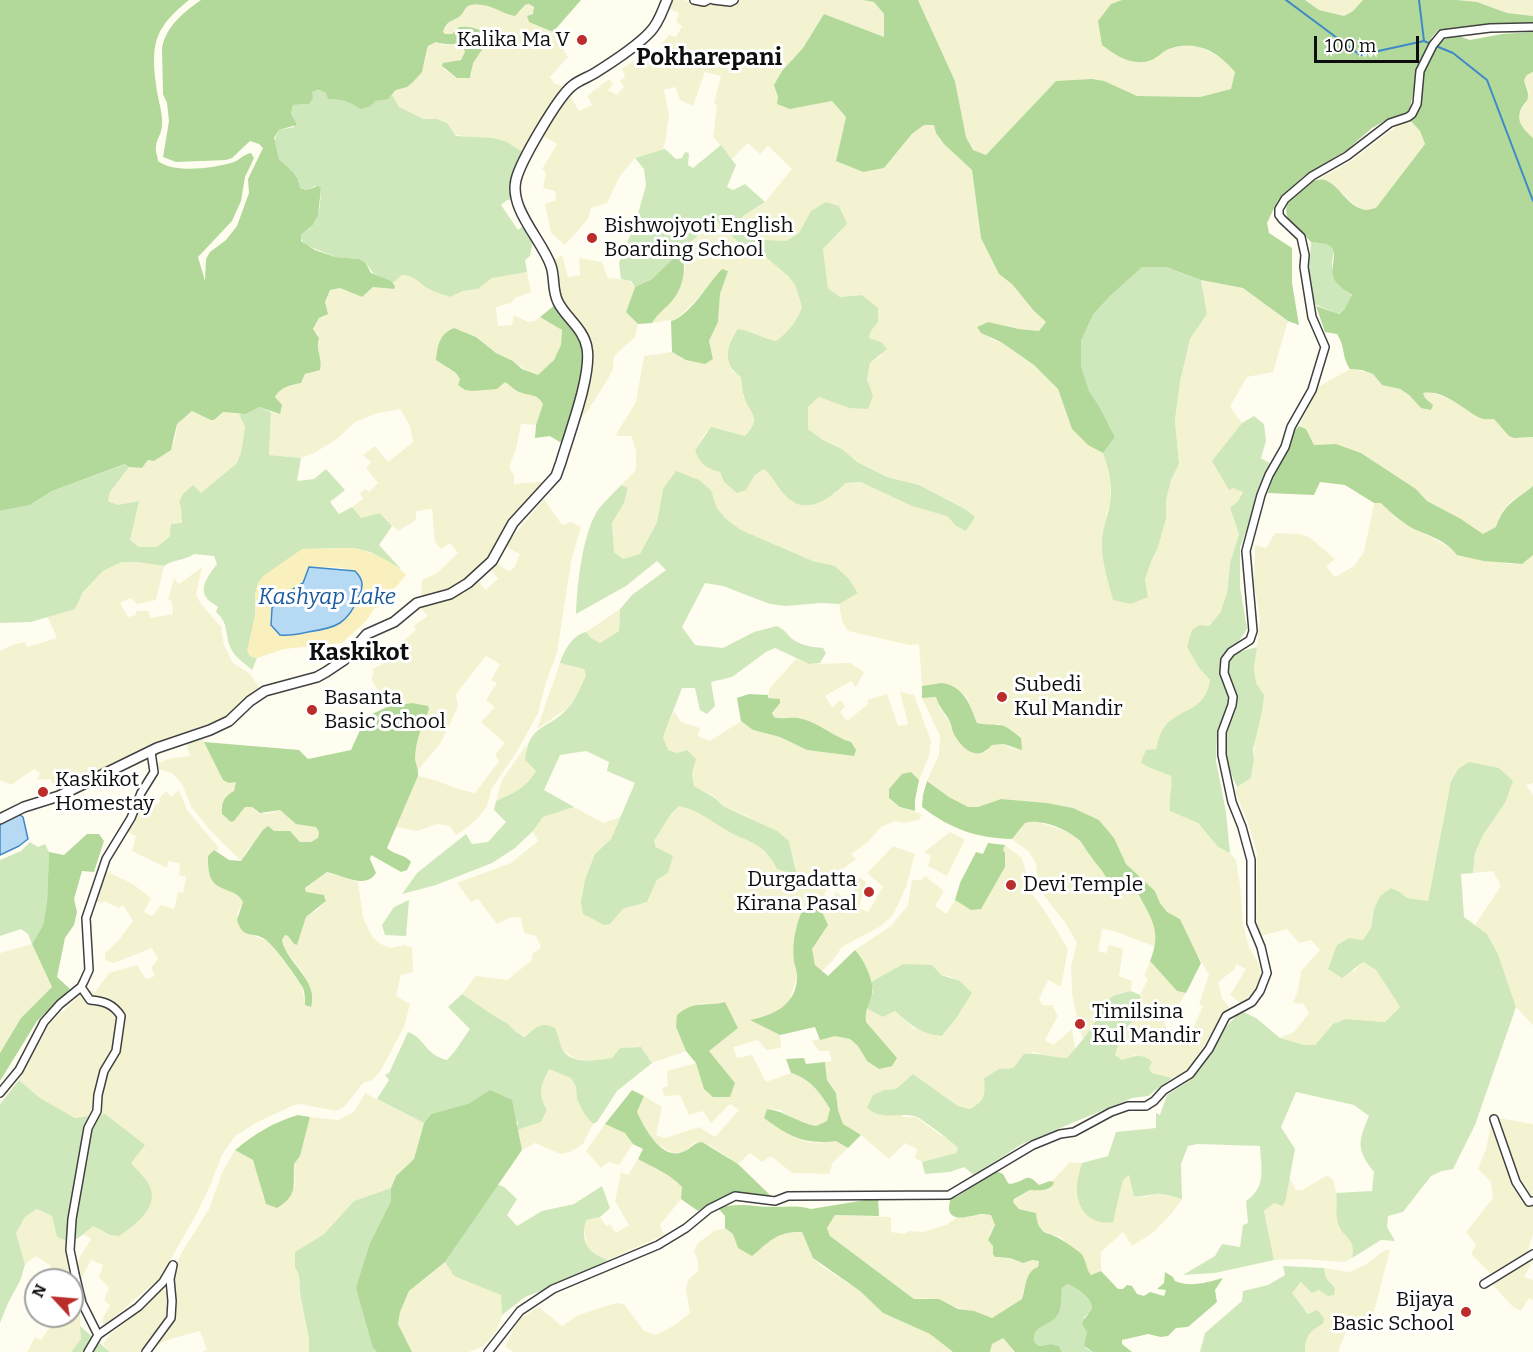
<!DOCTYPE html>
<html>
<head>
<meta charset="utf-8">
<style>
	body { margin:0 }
	#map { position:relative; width:1533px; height:1352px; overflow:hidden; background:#fffdf0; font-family:Bitter,serif }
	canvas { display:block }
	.north { position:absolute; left:24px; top:1268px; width:60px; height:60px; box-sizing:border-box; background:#fff; border:2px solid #9f9f9f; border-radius:50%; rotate:296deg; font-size:16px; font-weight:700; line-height:24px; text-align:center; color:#0e0e0e }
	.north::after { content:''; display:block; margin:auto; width:21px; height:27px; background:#bb2d2a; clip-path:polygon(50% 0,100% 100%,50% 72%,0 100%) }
	.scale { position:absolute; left:1314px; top:36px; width:105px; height:27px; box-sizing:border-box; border:3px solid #0e0e0e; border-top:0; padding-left:8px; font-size:18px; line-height:21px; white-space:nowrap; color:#0e0e0e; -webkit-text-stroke:4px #fff; paint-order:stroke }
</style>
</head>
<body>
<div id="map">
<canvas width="1533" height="1352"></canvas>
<div class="north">N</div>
<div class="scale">100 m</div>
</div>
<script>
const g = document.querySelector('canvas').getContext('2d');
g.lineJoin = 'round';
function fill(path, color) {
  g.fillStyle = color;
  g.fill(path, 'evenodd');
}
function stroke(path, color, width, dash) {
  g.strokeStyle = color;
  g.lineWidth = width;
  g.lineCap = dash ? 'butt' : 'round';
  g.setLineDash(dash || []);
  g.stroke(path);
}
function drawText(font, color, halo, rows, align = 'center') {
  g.font = font + ' Bitter,serif';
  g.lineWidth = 6;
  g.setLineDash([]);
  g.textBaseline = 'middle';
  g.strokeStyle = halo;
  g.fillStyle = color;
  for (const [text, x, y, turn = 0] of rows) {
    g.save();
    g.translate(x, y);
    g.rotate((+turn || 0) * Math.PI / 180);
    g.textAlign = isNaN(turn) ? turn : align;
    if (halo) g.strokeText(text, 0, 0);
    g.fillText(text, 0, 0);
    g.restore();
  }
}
const farmland = new Path2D(`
	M670 0H684L706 6 716 4 706 0H863L874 2 884 14V38L824 14 803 48 782 71 791 109 832 101 846 117 836 161 863 172 884 168 912 135 924 125H934L972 170 981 238 999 274 1012 284 1034 311 1046 322 1040 331 1019 329 988 322 977 327 991 339 1001 342 1034 365 1058 389 1072 429 1088 444 1103 453 1111 472 1110 504 1106 515 1148 597 1145 581 1151 562 1158 547 1166 519V500L1171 480 1179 464 1175 420 1180 382 1190 339 1207 314 1201 280 1243 288 1288 321 1273 372 1247 377 1230 407 1242 423 1213 461 1233 488 1243 491 1238 501 1230 508 1239 534 1230 563 1227 593 1220 613 1209 626H1199L1187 646 1199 668 1210 680 1208 691 1199 705 1189 709 1163 727 1156 749 1146 766 1171 776 1173 788 1169 801 1170 810 1198 823 1218 847 1230 853 1236 860 1240 885 1243 924 1249 947 1259 964 1261 976 1257 991 1240 1003 1230 995 1246 969 1237 964 1233 971 1218 982 1222 998 1231 1010 1222 1016 1189 1070 1172 1078 1152 1073 1135 1055 1122 1060 1115 1055 1119 1043 1131 1021 1141 1011 1140 995 1148 979 1144 976 1150 961 1177 991 1186 993 1173 1013 1163 1019 1167 1030 1180 1029 1192 1031 1203 1006 1199 1004 1209 975 1195 951 1180 919 1167 912 1160 903 1155 891 1126 864 1114 838 1099 820 1073 808 1047 803 1001 799 978 807H968L949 797 927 781 939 754 940 736 922 698 936 697 939 706 950 723 953 734 985 753 992 745 1004 744 1013 749 1000 724 988 726 977 723 967 698 958 689 941 683 922 686 919 644 909 645 848 631 842 621 839 604 858 592 835 566 813 561 741 530 726 519 717 508 711 490 663 489 657 522 640 554 623 559 614 552 612 523 624 503 628 488 621 485 636 470V451L631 436H615L636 402 644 356 672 352 686 360 713 359 709 341 718 322 720 294 727 271 722 269 698 298 677 319 652 323 658 312 671 302 685 268 683 249 715 219 740 244 761 253 788 276 795 285 802 307 797 319 787 333 776 341 763 338 749 331 732 371 741 377 743 396 755 416 754 426 745 436 706 432 695 450 710 469 720 472 724 482 746 490 755 475 764 469 774 477 779 487 834 494 846 483 861 482 947 516 956 526 966 531 965 509 919 485 887 477 857 462 842 449 823 440 808 429V407L819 397 832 401 872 395 867 380 870 363 881 356V342L869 338 871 331 878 322 862 295 840 297 828 288 823 249 847 224 826 202 812 211 799 233 786 241 748 239 741 228 743 216 765 202 792 169 768 146 760 154 748 143 732 159 713 137 717 105 714 103 721 76 705 72 693 106 680 100 675 87 664 90 669 115 665 143 663 148 665 149 635 158 620 176 607 203 591 208 588 219 565 245 551 233 545 204 556 200 555 191 543 188 546 173 542 169 557 144 543 136 568 92 579 111 592 105 587 96 609 79 613 84 608 90 617 95 624 87 620 81 625 77 622 69 649 51 654 56 664 49 661 44 669 35 676 37 682 26 676 22 679 13 667 8Z
	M918 0H1122L1111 4 1148 61 1167 50 1186 44 1200 47 1223 59 1235 72 1231 89 1200 97 1137 96 1122 91 1056 81 986 155 973 150 966 137 955 81Z
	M1305 0H1363L1353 11 1344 16 1319 10Z
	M1457 0H1533V16L1507 13 1477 2Z
	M484 2 494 3 503 12H520L525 5H532L535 11 530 16 529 22 553 32 568 57 550 77 554 83 566 88 523 152 507 142 456 135 446 123 437 119H425L398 107 392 95 424 65 428 46 436 42 442 45 457 43 463 45 465 52 463 58 457 61 444 63V69L457 78 472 75V66L479 29 462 26 459 27 452 34H445L443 32 450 21 460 15 466 7Z
	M1533 72V138L1523 130 1518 119 1529 92 1524 80 1527 75Z
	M1410 120 1420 131 1425 144 1376 209 1365 210 1359 209 1342 193 1325 181 1319 179 1351 161 1401 123Z
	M562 255 568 277 580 275 579 258 602 262 608 278 628 280 635 287 626 311 638 324 635 337 614 356 613 369 608 379 587 412 578 420 589 387 593 362V343L580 322 565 305 558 288 554 260Z
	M527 272 531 292 515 298 511 303 496 307 498 326 512 325 514 315 528 322 535 321 540 317 552 322 562 330 561 345 552 365 538 375 532 374 513 361 496 353 476 337 454 328 448 369 456 373 460 379 505 382 521 393 531 394 539 398 543 404 536 425 521 424 516 450 509 466 514 476V484L548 481 492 555 473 576 449 590 421 597 422 580 437 573 458 553 450 543 441 549 435 542 432 509 416 511V520L398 531 380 513 361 518 352 507 363 499 360 493 366 489 369 492 378 483 366 468 371 462 363 455 375 446 388 462 413 442 410 426 400 409 378 413 355 422 337 439 314 453 301 458 269 455 271 412 277 414 279 402 275 397 278 392 286 387 301 383 305 375 321 363 317 346 318 334 313 330 319 318 325 316V302L330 290 340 288 362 297 373 287 391 289 395 286 393 283 402 275H409L417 278 429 289 450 297 463 291 478 289 491 278Z
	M1350 369 1367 372 1373 374 1382 385 1400 389 1409 395 1421 408 1429 401 1425 398 1423 393 1429 392 1456 401 1482 419H1494L1514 438 1533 437V486L1509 503 1500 515 1496 527 1483 534 1461 519 1427 501 1416 489 1361 453 1336 444 1314 445 1306 429 1299 426 1318 387Z
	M192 411 214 420 223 412 239 414 245 427 241 454 237 463 214 483 181 507 183 523 170 536 157 547H139L130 540 118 505 108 501 110 492 129 467 142 468 148 460 154 461 162 455 175 441 177 424Z
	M544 499 562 525 571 522 581 527 571 562 557 653 546 682 538 713 518 750 492 788 487 806 478 818 464 830 456 835 450 826 437 824 418 831 396 827 418 776 435 780 458 789 475 793 499 761 495 754 505 743 481 722 495 707 486 700 497 683 491 680 500 664 486 656 456 694 458 707 440 744 418 770 414 761 416 748 421 728 429 709 412 703 387 707 371 678 374 673 372 669 398 657 393 650 416 630 414 625 428 616 419 606 447 600 477 580 486 590 498 579 491 569 497 563 508 571 514 568 520 554 505 546Z
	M1374 503H1381L1398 520 1451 548 1508 564H1521L1533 555V783L1526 785 1533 795V1025L1516 1007 1498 954 1487 934 1475 925 1501 886 1493 871 1473 873 1475 853 1483 835 1505 803 1458 769 1451 781 1428 901 1407 898 1400 892 1391 888 1380 896 1374 909 1371 928 1363 940 1349 938 1353 972 1363 962 1376 970 1400 1007 1385 1022 1345 1019 1333 1024 1315 1045H1304L1280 1038 1294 1032 1309 1013 1304 1004 1293 1003 1298 990 1301 971 1320 950 1311 940 1299 943 1287 929 1261 936 1256 920 1257 853 1247 820 1235 792 1237 787 1251 778 1254 759 1256 683 1254 668 1260 619 1254 583 1255 545 1266 548 1275 533 1299 534 1309 537 1335 559 1326 566 1335 577 1354 566 1364 552Z
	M122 562H137L164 566 156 600 137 604 131 598 120 603 128 617 136 615V611H148L151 618 173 614 172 601 168 600 174 578 179 584 202 567 196 595 201 604 221 627 224 645 233 663 250 674 261 690 222 719 168 738 138 751 57 793 50 779 37 780 40 773 34 769 11 785 1 780 0 782V651L12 645 25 642 27 647 57 638 47 616 75 609 83 592 103 571Z
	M620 609 619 631 600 643 591 638 586 632Z
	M796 659 809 664 850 663 864 672 856 687 851 681 825 696 832 707 841 700 845 707 840 712 847 721 868 704 867 700 887 694 898 726 908 724 900 692 914 695 931 741 929 756 919 780 911 772 900 807 919 813 922 815 919 820 904 823 895 821 881 827 867 843 851 854 856 859 830 879 824 895 833 899 836 892 844 898 854 890 859 877 866 882 859 908 868 912 883 887 867 873 893 846 915 854 906 887 893 915 881 926 842 947 833 960 822 971 815 965 812 949 796 926 794 961 797 976 789 1002 780 1011 751 1020 780 1035 781 1048 766 1050 758 1040 733 1047 737 1058 752 1055 766 1082 791 1073 804 1077 823 1097 830 1109 827 1121 816 1126 795 1120 780 1110 767 1109 774 1125 792 1136 807 1142 819 1143 836 1140 848 1148 833 1162 829 1174 792 1173 771 1156 762 1162 750 1153 738 1164 711 1146 694 1143 685 1152 673 1153 658 1145 648 1134 637 1112 644 1096 662 1107 656 1135 665 1138 699 1127 715 1137 739 1110 730 1104 711 1123 703 1111 689 1115 680 1095 664 1096 662 1088 668 1086 667 1071 696 1063 735 1083 708 1051 738 1028 725 1002 713 1005 705 1003 684 1009 676 1027 686 1051 652 1063 641 1047 620 1048 612 1058 593 1061 576 1059 564 1051 516 1032 507 1023 496 1017 462 994 476 976 507 980 532 960V954L541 948 536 936 524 933 521 918 511 917 497 924 478 899 471 902 457 883 511 863 538 841 533 831 543 817 574 807 603 823 620 817 611 839 595 854 610 924 623 909 647 902 657 880 668 873 654 841 671 814 679 806 697 811 727 831 758 844 770 855 777 869 796 866 789 841 745 815 723 806 715 797 694 786 692 773 677 753 668 750 663 737 674 711 681 722 700 728 698 736 710 741 741 721 753 730 780 737 807 750 854 756 851 742 840 739 815 725 797 718 780 719 774 717 772 713 780 702 779 699 768 698 769 689Z
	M560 663 584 669 586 675 577 695 568 708 537 729Z
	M204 734V742L236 782 234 791 226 796 221 807 234 821 245 807H252L257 812 267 814 280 810 291 819 316 827 319 832 318 838 311 843 300 842 290 831H274L248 849 241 861 210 830 192 808 182 784 172 773 158 769 157 764 167 759 190 756 186 742Z
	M527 744 525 760 537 771 523 788 496 801 502 780Z
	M179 790 187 810 219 848 217 851 214 850 234 892 240 896 243 902 237 914 256 937 268 941 286 964 302 986 305 1004 310 1007 312 1000 305 976 285 949 282 937 285 935 288 936 294 944 297 945 306 917 317 910 326 901V898L324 895 309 894 304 890 327 872 358 882 363 917 372 937 381 944 390 948 404 945 412 948 413 972 401 975 396 996 410 1004 404 1027 381 1070 372 1080 363 1083 345 1106 336 1111 300 1104 292 1106 256 1123 235 1136 222 1155 210 1186 197 1213 160 1278 103 1327V1318L110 1305 104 1300 109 1288 99 1277 103 1265 91 1260 81 1279 77 1262 91 1239 83 1234 93 1226 110 1235 131 1163 105 1114 75 1118 40 1098 19 1080 50 1023 79 996 84 987 95 992 109 973 137 965 146 979 155 976 151 968 158 959 152 948 114 963 105 960V953L118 941 133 921 123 905 119 908 104 901 102 903 96 901 106 871 133 884 151 898 144 912 152 916 161 905 174 909 178 892 183 893 186 877 179 875 180 863 168 861 167 868 132 851 136 836 124 830 134 820 138 808 147 811 160 802 159 798 166 791 171 797Z
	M1030 821 1039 822 1070 833 1081 841 1090 856 1104 871 1108 881 1136 890 1154 921 1156 947 1114 931 1102 929 1098 951 1106 953 1109 945 1123 949 1119 976 1132 981 1131 991 1119 993 1099 1012 1093 1026 1083 1039 1078 1023 1072 993 1071 966 1077 943 1066 924 1042 893 1038 886 1036 864 1029 852 1012 839 1025 823Z
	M950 832 965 840 947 876 928 866 931 856 924 852Z
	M1005 845 1022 858 1032 894 1043 908 1068 949 1061 987 1048 980 1039 999 1043 1005H1052L1058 1016 1045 1040 1053 1045 1072 1029 1075 1048 1066 1059 1051 1058 1035 1052 1024 1054 1013 1068 999 1069 984 1078 985 1095 981 1103 969 1109 958 1106 913 1074 896 1089 884 1090 903 1117H916L940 1135 952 1141 958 1148 956 1153 922 1162 915 1158 917 1149 905 1143 889 1159 861 1135 843 1125 838 1110 836 1093 827 1080 825 1062 832 1061 829 1051H819L812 1041 835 1035 850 1039 858 1046 867 1061 875 1033 866 1022V1008L883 1017 895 1011 913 1028 942 1036 957 1017 972 993 951 977 903 964 871 982 859 954 855 950 891 926 908 905 912 880H921L925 876 944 891 935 906 946 914 955 900 971 910Z
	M32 944 52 987 21 1018 0 1053V953Z
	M548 1068 571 1078 576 1085 577 1100 585 1115 593 1124 583 1144 570 1152 560 1154 535 1143 522 1150 517 1130 541 1122 547 1110 540 1097V1091Z
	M365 1093 424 1123 414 1159 396 1176 391 1188 354 1201 324 1234 295 1252V1267L299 1275 300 1293 309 1339V1352H202L207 1350 200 1331 167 1340 153 1348 172 1323 176 1311 174 1273 180 1255 209 1209 222 1173 235 1150 253 1160 261 1182 263 1198 295 1186 294 1164 300 1156 310 1117 338 1120 354 1112Z
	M1493 1117 1533 1124V1199L1530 1201 1517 1182Z
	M1492 1119 1515 1183 1533 1203V1235L1528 1249 1533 1261 1524 1277 1533 1280V1300L1529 1298 1521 1311 1513 1307 1493 1285 1504 1274 1499 1268 1491 1274 1471 1254 1476 1245 1466 1232 1493 1198 1491 1182 1478 1169 1486 1149Z
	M605 1124 626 1133 633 1144 619 1165 608 1162 601 1168 586 1151Z
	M638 1159 665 1172 674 1179 682 1187 681 1199 660 1225 664 1235 608 1260 595 1255 587 1249 584 1227 586 1220 600 1217 606 1226 610 1225 616 1233 629 1225 615 1201 621 1172 628 1175Z
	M1070 1162 1082 1163 1077 1185 1117 1207 1123 1179 1129 1175 1135 1196 1146 1197 1153 1194H1166L1182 1199 1172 1213 1154 1232 1132 1246 1123 1232 1101 1252V1271L1091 1275 1078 1251 1070 1248 1062 1238 1041 1230 1037 1222 1036 1213 1018 1208 1013 1201 1030 1190 1054 1183 1052 1181Z
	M1326 1176 1330 1177 1334 1182 1338 1202V1224L1351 1242 1354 1249 1352 1258 1345 1262 1300 1259 1274 1260 1264 1211 1274 1203 1286 1198 1289 1177 1296 1190H1302Z
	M37 1209 52 1216 57 1237 66 1241 72 1280H54L46 1277 51 1266 36 1256 25 1264 16 1233 25 1217Z
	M981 1214 991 1215 994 1218V1226L989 1235 993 1247V1254L996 1258H1009L1023 1263 1030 1260 1039 1261 1038 1267 1031 1271 1028 1278 1022 1299 992 1318 927 1298 914 1299 830 1236 827 1228 834 1215 891 1217V1232L904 1234 909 1231 923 1232 946 1225 958 1217H969Z
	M725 1228 733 1234 738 1248H762L775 1236 788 1231 802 1232 813 1258 823 1267 860 1291 883 1313 930 1334 953 1352H513L505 1346 519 1319 539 1307 562 1326 578 1315 617 1303 624 1304 644 1331 656 1335 675 1325 690 1313 686 1290 688 1280 698 1271V1261L694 1251 698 1243 714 1231Z
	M1385 1250H1390L1374 1312 1369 1317 1358 1319 1355 1326 1346 1332 1339 1348V1352H1305L1306 1338 1312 1330 1323 1324 1309 1314 1291 1293 1302 1282 1319 1290 1335 1288 1326 1278 1324 1268 1350 1272 1365 1265Z
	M445 1262 451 1272 501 1295 502 1315 497 1330 484 1346 469 1352H412L398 1324 400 1312 409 1291Z
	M72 1281 80 1313 81 1339 77 1346 71 1352H27L35 1337 41 1340 54 1321 46 1316H72Z
	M159 1289H164L166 1292 167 1310 165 1319 143 1352H110L103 1344 110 1334 139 1312Z
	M1003 1338 1015 1352H990L991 1344Z`);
const green = new Path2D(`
	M314 90 324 91 331 99C340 97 351 100 357 107 369 108 368 104 377 101 384 98 387 100 392 95L399 107 424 119H437L447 123 456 136 493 138 507 142 523 152 517 165 513 199 507 200 501 205 518 230 526 224 533 241 530 256 525 260 527 272 492 278 478 289 463 291 450 297C443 294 434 292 427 288 418 282 414 275 402 275L393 283 374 274 365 262 359 259 335 257 306 245 300 238C303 232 306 232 311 227 321 218 320 201 321 188L315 186 306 190 300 188 298 179 293 172 279 159 274 141 279 130 294 127 291 114 293 105 309 104 312 92Z
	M721 145 736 165 727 187 733 190 745 184 765 202 743 216 741 228 748 239 786 241 799 233 811 211 826 202 839 206 847 224 823 249 828 288 840 297 862 295 878 308V322L871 331 869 338 881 342 887 349 870 363 867 380 873 395 868 409 849 408 819 397 808 407V429L823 440 842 449 857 462 887 477 919 485 965 509 975 517 966 531 956 526 947 516 912 506 861 482 846 483C831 497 808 516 788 498 778 490 775 478 764 469L755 475 746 490 737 493 724 482 720 472C707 469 699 463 695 450L711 427 745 436C762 417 752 417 744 397 742 391 742 384 741 377 722 364 726 346 738 329 752 331 762 338 776 341 789 332 796 322 802 307L795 285 788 276 761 253 740 244 715 219 652 279 635 287 631 281 621 279 619 263 636 221 646 185 644 169 635 158 665 149 676 159 682 158 685 152 689 153 688 165 693 168Z
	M1311 242C1317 243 1325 242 1330 246 1336 251 1332 257 1332 264 1332 278 1342 288 1352 296L1345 308 1338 314 1314 304 1309 270Z
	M1142 266 1166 267 1201 280 1207 314 1190 339 1180 382 1175 420 1179 464 1171 480 1166 500V519L1158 547 1151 562 1145 580 1148 597 1131 604 1113 600C1108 581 1101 560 1102 540 1103 527 1108 516 1110 503 1113 485 1109 469 1103 453L1115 437 1099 406 1089 392 1081 368V341L1093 315 1110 296Z
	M259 407 271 412 269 455 301 458 297 481 314 479 326 469 345 490 330 502 339 514 352 507 361 518 380 513 392 526 379 545 401 569 370 552 354 548 302 549 255 593V616L249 645 250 656 257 658 252 670C243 662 233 656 229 644 225 630 228 623 216 612L218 607C214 604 208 601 206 597 199 586 211 572 217 564L214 556 194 554C184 561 174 559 164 566L137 562H122L103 571 83 592 75 609 31 622 0 623V511L30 505 52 491 126 464 129 467 110 492 108 501 118 505 139 501 130 540 139 547H157L170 536 171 524 182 523 181 507 179 502 183 494 193 485 201 493 237 463 241 453 245 427 239 414Z
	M1254 416 1264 424 1266 441 1261 458 1271 464 1257 491 1251 517 1240 548V587L1247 629 1237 644 1230 648 1224 656 1220 671 1229 698V709L1217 737 1216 761 1226 812 1230 853 1218 847 1198 823 1170 811C1168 798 1173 789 1171 776L1146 766 1141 762 1146 750 1156 749C1158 742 1160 731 1165 726 1183 706 1205 712 1210 680L1199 668 1187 647 1192 630 1199 625 1209 626 1220 613 1227 593 1230 563 1239 534 1230 508 1238 501 1243 492 1233 488 1229 490 1212 461 1242 423Z
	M676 471 699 480 711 490 717 508 726 519 741 530 813 561 835 566 848 578 858 593 839 604 821 603 786 606 770 604 723 586 705 583 682 627 695 645 723 648 754 632 777 626C783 629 785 631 789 636 797 645 811 647 823 648L826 653 820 663 809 664 775 648 766 652 732 677 711 682 715 706 707 714 700 710 695 688H682L663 737 668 750 677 753 687 750 696 759 692 773 694 786 715 798 723 806 777 831 789 841 797 875 777 869C763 841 750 844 726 830 707 819 702 812 679 806L671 814 654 841 656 847 673 856 668 873 657 880 647 902 623 909 610 924 604 925 583 914 581 902 585 880 595 854 611 839 635 783 607 771 609 762 586 751 560 755 544 790 574 807 543 817 533 831 515 848 492 863 436 885 402 894 417 873 466 834 472 844 488 842 506 822 494 810 496 801C515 792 525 789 536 771L525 760C529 722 548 731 568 708 576 699 581 686 586 675L584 669 560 663C564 651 572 635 586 632L591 638 600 643 619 631 620 609 632 595 666 570 657 561 626 586 576 614C577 586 582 538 596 513 602 503 613 494 621 485L628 488 624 503 612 523 614 552 623 559 640 554 657 522 663 489Z
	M1257 647 1254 668 1256 683 1264 695 1262 712 1253 749 1254 759 1251 778 1237 787C1225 760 1221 749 1231 719 1234 711 1238 706 1237 697 1236 686 1222 674 1228 662 1233 652 1247 650 1257 647Z
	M1469 762 1499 768 1513 781 1505 803 1483 835 1475 853 1473 873 1461 874 1464 917 1487 934 1498 954 1516 1007 1475 1125 1453 1169 1442 1171 1431 1176 1403 1212 1388 1216 1387 1227 1395 1241 1381 1240 1352 1258C1357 1238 1342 1238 1338 1223 1335 1213 1338 1203 1336 1193L1372 1191 1374 1172C1356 1149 1358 1142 1369 1116L1354 1105 1296 1092 1281 1127 1295 1149 1286 1198 1283 1206 1274 1203 1264 1211 1274 1260 1215 1273 1183 1275 1215 1256 1222 1244 1240 1247 1243 1225 1248 1223 1246 1201C1267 1187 1261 1168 1260 1146L1197 1144 1188 1146 1181 1164 1182 1199C1173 1197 1165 1193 1155 1194 1146 1195 1144 1197 1134 1196L1129 1175 1123 1180 1113 1222C1090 1226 1076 1209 1077 1187 1077 1179 1080 1170 1082 1163L1108 1156 1116 1132 1156 1128V1113L1160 1115 1167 1095 1189 1081 1200 1069 1225 1028 1241 1011 1256 1018 1280 1038 1304 1045H1315L1333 1024 1345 1019 1385 1022 1400 1007 1376 970 1363 962 1342 978 1328 969 1337 945 1349 938 1363 940 1371 928 1374 909 1380 896 1391 888 1400 892 1407 898 1428 901 1451 781 1458 769Z
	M30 842 38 847 45 844 49 852 47 902 43 925 32 944 28 934 21 929 0 936V860L21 851Z
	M409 900 406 936 385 935 382 925 394 907Z
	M903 964 932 965 941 975 960 981 972 993 957 1017 942 1036C921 1034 910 1025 895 1011L883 1017 866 1008 873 992 871 982Z
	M1131 991 1140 995 1141 1011C1129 1023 1120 1038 1115 1055L1122 1060C1133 1056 1143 1053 1152 1062L1149 1068 1152 1073 1172 1078 1148 1096 1132 1098 1022 1144 974 1175 964 1167 950 1172 925 1174 922 1162 956 1153 958 1148C954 1143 923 1120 917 1117 900 1111 884 1122 867 1108L873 1095 884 1090 896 1089 913 1074 958 1106 970 1109C986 1100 985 1096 984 1078L999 1069 1013 1068 1024 1054C1038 1052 1051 1058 1067 1058 1075 1048 1084 1039 1091 1028 1107 1007 1098 997 1131 991Z
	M462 994 496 1017 507 1023 516 1032 525 1037C536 1027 541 1021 555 1028 558 1034 560 1046 564 1052 575 1065 598 1060 612 1058L620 1048 641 1047 652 1063 617 1091 597 1122 593 1124 585 1115 577 1100 576 1086 571 1078 549 1069C541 1086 537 1092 547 1110L541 1122 517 1130 518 1122 470 1103 431 1114 424 1123 377 1099 389 1080 385 1075 389 1073 408 1032C424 1037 425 1055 447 1060L455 1051 470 1029 448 1007Z
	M19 1080 40 1098 75 1118 105 1114 145 1145 131 1163C137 1170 149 1181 151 1190 157 1210 133 1226 119 1236L110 1235 93 1226C79 1237 75 1246 57 1237L52 1216 37 1209 25 1217 16 1233 25 1264 21 1279 8 1303 0 1323V1104Z
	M497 1184 504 1187 517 1199 507 1215 517 1226 542 1211 574 1204 602 1186 610 1208 600 1217 586 1220C580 1243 588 1253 608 1260L575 1278 525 1297 502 1315 501 1295 454 1276 445 1262Z
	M391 1188V1201L370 1243 373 1348 377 1352H309V1339L300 1293 299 1275 295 1267V1252L324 1234 354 1201Z
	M1283 1266 1324 1268 1326 1278 1335 1288 1334 1295 1328 1296 1319 1290 1312 1293 1301 1282 1292 1293 1308 1314 1317 1310 1324 1318 1323 1324C1309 1331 1305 1337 1305 1352H1200L1205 1333 1242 1301 1243 1291 1268 1285 1285 1275Z
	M1068 1284C1078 1289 1087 1294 1092 1306L1089 1313 1084 1317 1087 1332 1085 1348 1093 1352H1062L1059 1346 1051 1344 1041 1346 1034 1342C1033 1328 1046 1323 1056 1316L1062 1288Z
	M80 1326 110 1352H71L81 1339Z`);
const forest = new Path2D(`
	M0 0H189C157 26 150 41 156 84 157 98 163 111 162 125 162 133 156 140 156 147 155 151 158 157 158 161 174 174 215 168 234 162 241 159 244 154 251 153L254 158 245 177 241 201 232 221 198 257 205 281 206 259 210 252 226 240 237 226 249 193 248 179 263 148 259 144 250 141 232 158 226 160 176 162 163 157 169 121 167 103 163 94 162 48C166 26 184 12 201 0H581L553 32 529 22 527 16 533 14 534 7 529 4 525 5 515 16C498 13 488 0 468 6 464 9 463 14 459 17 450 22 447 21 443 32L445 34H452L459 27C466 26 478 28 485 32V45L473 63 470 78H457L442 66 443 63 461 60 465 52 463 46C454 42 446 46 436 42L428 46 427 49 422 72 413 82 407 87 396 90 388 99 376 101 369 107 360 109C349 101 341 99 328 99L326 93C322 90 317 89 312 92L313 98 309 104 293 105 291 114 296 123V125L279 130 274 138 279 159 293 172 298 179 300 188 306 190 318 186 321 188 318 216 313 225 301 235V241L315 250 335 257 359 259 365 262 371 273 391 281 395 286 394 289 373 287 362 297 340 288 330 290 325 302 328 314 319 318 313 329 319 338C315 349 323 358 320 370L305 374 301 383C291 385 280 387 275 397L282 405 280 414 259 407 245 414 223 412 214 420H211L192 411 177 424 171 450 154 461 148 460 142 468 129 467 125 464 52 491 30 505 0 511Z
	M863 0H918L955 81 966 137 973 150 986 155 1056 81 1092 79 1104 81 1137 96 1200 97 1231 89 1235 72C1218 52 1196 39 1169 49 1162 52 1156 59 1149 61 1131 66 1115 55 1102 45L1098 21 1111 4 1122 0H1305L1319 10 1344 16 1353 11 1363 0H1457L1477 2 1507 13 1533 16V25H1478L1438 30 1432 37 1418 69 1410 108 1407 112 1386 120 1372 128 1348 149 1303 177 1278 200 1267 223 1269 233 1292 248V283L1299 325 1288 321 1243 288 1201 280 1166 267H1142L1110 296 1093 315 1081 341V367L1089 391 1099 406 1115 437 1103 453 1088 445 1072 429 1058 389 1034 365 1001 342 981 333 977 327 988 322 1019 329 1039 331 1046 322 1034 311 1012 284 999 274 981 238 972 170 944 144 936 133 934 125H924L912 134 884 168 863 172 836 161 846 117 832 101 790 109 777 104 778 97 774 85 782 71 803 48 824 14 884 37V14L874 2Z
	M1533 32V72L1527 75 1524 80C1525 85 1528 90 1528 95 1528 99 1527 101 1524 104 1514 119 1521 127 1533 138V437L1514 438 1509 436 1494 419C1489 419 1484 420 1480 418 1464 410 1444 389 1423 393L1425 398 1433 405 1431 410 1421 408 1409 395 1400 389 1382 385 1373 374 1362 370 1350 369C1341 355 1346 348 1337 334L1325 332 1316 306 1339 314 1345 308 1352 295C1346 291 1338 286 1334 279 1329 268 1339 254 1330 246 1325 242 1317 244 1311 242L1288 218C1284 209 1287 203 1294 197 1300 192 1308 182 1316 180 1335 175 1345 205 1362 209 1366 211 1371 209 1376 208L1425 144 1420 131 1410 120C1423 102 1420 95 1423 75 1425 63 1434 51 1440 41L1456 35 1470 40 1502 34Z
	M683 249C685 269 685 285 672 301 665 309 658 313 652 323L638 324 626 312 635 287 652 279Z
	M722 269 728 271 720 294 718 322 709 341 713 359 705 364 686 360 672 352 671 321C689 317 709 282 722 269Z
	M555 305 586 349 584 373 563 444 550 436 535 438 536 425 543 404C537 394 532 396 522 393 516 392 510 385 505 382L497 389 473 391 465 390 458 385 460 379 456 373 436 360C438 345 439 334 454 328L476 337 496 353 513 361 522 369 538 375 554 360 561 345 562 330 540 317Z
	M1299 426 1306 429 1314 445 1336 444 1361 453 1416 489 1427 501 1461 519 1483 534 1496 527C1504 503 1515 501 1533 486V555L1522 564 1484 561 1457 555C1445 539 1428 536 1412 528 1400 521 1391 513 1381 503H1374L1345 485 1320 482 1314 495 1268 493C1275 471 1282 442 1299 426Z
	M941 683C963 685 970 704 977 723 985 725 990 724 998 725 1007 725 1014 733 1021 738L1022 750 1004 744 992 745C978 761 965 752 955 736 952 732 952 727 950 722 946 713 939 708 936 697L922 698V686Z
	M749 694 768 695V698L780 699V703L772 713 774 717C782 720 789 717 798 718 817 721 833 737 851 742L856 750 854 756 807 750 780 737 753 730 741 721 737 698Z
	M412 703 428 706 429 709C423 725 416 739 415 757 415 764 419 769 418 776L387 848C394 855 405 854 411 862L407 870 401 872 371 855 370 859 376 873C365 890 343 875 327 872L305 888 306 892 324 895 326 901 306 917 297 945 294 944 288 936 285 935 282 940C287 964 319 980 311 1007L305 1005C305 999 305 991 302 986 295 975 275 947 266 940 254 930 243 941 237 920L243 902C236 887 216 893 210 876 208 870 208 862 208 856L214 850 229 860 241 861 263 830 268 826 274 831H290L300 842H311L318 838 319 832 316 827 296 824 280 810 260 813 252 807H245L234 821 231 822 222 814C221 803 224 796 234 791L236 782 229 783 223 780 204 742 299 750 308 759 351 750 366 717 387 707Z
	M911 772 919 780 915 800V811L900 807 889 798V789L902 774Z
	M927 781 949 797 968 807H978L1001 799 1047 803 1073 808 1099 820 1114 838 1126 864 1155 891 1160 903 1167 912 1180 919 1201 963 1186 993 1177 991 1150 961C1163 931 1150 916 1136 890L1108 881C1103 870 1096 864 1089 854 1085 849 1083 843 1078 839 1066 829 1040 818 1025 823L1012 839C976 838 951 829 922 807L923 795Z
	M87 834H99L104 841 94 872 82 871 74 899 77 912 74 925 65 938 57 977 70 989 37 1021 0 1081V1053L21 1018 52 987 32 944 43 925 47 902 49 852 64 855Z
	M988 843 1005 845 1003 850 1005 853V867L981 909 971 910 955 900 960 883 976 852 983 854Z
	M813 906 823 914 828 925 812 949 815 965 828 976 855 950C863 958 875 982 872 994 869 1006 865 1007 866 1022L897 1058 892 1066 879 1069 867 1061 858 1046 850 1039 835 1036 820 1040 815 1027 780 1035 750 1020C774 1015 797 1005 797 976 797 971 795 967 794 962 792 944 795 927 802 911Z
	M725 1002 738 1028 709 1051 735 1083 730 1097H713L704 1089 696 1063 686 1051 676 1027 677 1015C693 1000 707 1007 725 1002Z
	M804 1058 806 1064 825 1062 827 1080 836 1093 838 1110 843 1124 861 1135 848 1148 836 1141C804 1145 790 1137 764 1118L767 1109C785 1111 798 1123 816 1126L827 1121 830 1109C821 1093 809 1078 791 1073L786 1059Z
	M490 1090 512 1100 522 1150 445 1262 409 1291 400 1312 398 1324 412 1352H377L373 1348 356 1288 370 1243 391 1201V1188L396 1176 414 1159 424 1123 431 1114 470 1103Z
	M632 1090 644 1096 637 1112C644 1127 662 1163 685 1151 692 1148 693 1143 702 1142L738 1164 772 1197 734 1192 709 1204 698 1211 681 1199 682 1187C669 1173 654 1168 638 1159L643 1149 633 1144 625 1133 605 1124Z
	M298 1115 310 1117 300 1156 294 1164C293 1186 298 1195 277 1208L266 1204 253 1160 235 1150C256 1133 272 1123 298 1115Z
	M996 1171 1003 1174 1008 1183 1010 1184C1028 1181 1025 1171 1039 1185L1050 1181 1054 1182 1053 1185C1046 1192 1039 1190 1030 1190L1014 1199 1013 1202 1019 1209 1036 1213C1037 1219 1037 1225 1042 1230 1044 1233 1047 1233 1050 1234 1062 1239 1068 1244 1078 1251 1087 1257 1085 1268 1091 1275L1101 1271 1118 1289H1123L1127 1285 1132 1286 1137 1294 1144 1296 1150 1292 1164 1296 1166 1290 1157 1289 1164 1283 1165 1272 1173 1277 1175 1281C1191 1288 1208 1282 1223 1278L1215 1290 1217 1302 1188 1327 1176 1328 1168 1336 1161 1337 1148 1334 1122 1340V1344L1132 1352H1093L1084 1346 1087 1332 1082 1324C1084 1317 1091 1313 1092 1306 1088 1295 1078 1289 1068 1284L1062 1288C1060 1297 1063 1309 1056 1317 1047 1327 1033 1325 1034 1342L1040 1346 1051 1344 1059 1346 1062 1352H1015L1003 1338 992 1344 990 1352H953L930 1334 883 1313 860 1291 813 1258 802 1232C777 1231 770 1241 752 1256L738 1248 733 1234 725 1228V1216L718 1208C739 1202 752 1207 772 1207 785 1207 798 1205 811 1209L878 1198 879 1216 835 1215 827 1228 830 1236 914 1299H939L958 1309 974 1311 992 1318 1022 1299C1026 1288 1025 1271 1038 1267L1039 1261 1032 1260 1023 1263 1010 1258 995 1257 993 1254V1246L988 1240 995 1225 991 1215C989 1215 984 1214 981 1214 973 1215 951 1224 949 1209 949 1206 950 1202 950 1199L958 1196Z`);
const sand = new Path2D(`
	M354 548C372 552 393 561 406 575L379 607 374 609 366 621 342 643 284 649 257 658 250 656 247 651 255 616V593L258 583 263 576 302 549ZM308 568C325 568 353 563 362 580 362 588 360 595 356 603 339 634 319 630 287 636L270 621 272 608 303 583Z`);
const water = new Path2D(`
	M309 567 355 571C363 579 364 586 359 596 348 624 336 628 308 632 299 634 289 636 280 635L271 625 272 608 285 594 303 583Z
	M20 815 23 817 28 839 19 846 0 855V823L12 816Z`);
const stream = new Path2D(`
	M1286 0 1360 55 1424 41 1431 44
	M1419 0 1424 41
	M1436 46 1453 53 1487 80 1533 201`);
const minor = new Path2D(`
	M694 0 704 2 708 0
	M713 0 730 2 734 0
	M81 987 90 1000C104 1001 113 1004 121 1016L116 1051 104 1071 98 1095 97 1111 88 1128 72 1219 70 1250 75 1274 82 1303 98 1335
	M0 1093 19 1070 44 1022 60 1004 81 987 84 981 89 970 86 918 106 859 131 818 141 793 154 772 151 752
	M1494 1119 1516 1182 1529 1202 1533 1201
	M1484 1284 1533 1254
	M88 1352 98 1335 138 1307 163 1282 173 1265 170 1279 172 1301 171 1318 146 1352
	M488 1352 520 1311 553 1289 658 1245 686 1228 709 1209 735 1196 775 1201 788 1196 949 1195 1033 1145 1060 1134 1074 1132 1111 1112 1128 1106H1146L1154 1101 1164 1090 1190 1074 1209 1049 1226 1016 1252 1002 1260 991 1267 973 1261 947 1251 923V860L1242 827 1232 802 1222 755V732L1232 705 1233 697 1224 673 1225 660 1231 652 1250 640 1253 631 1246 551 1261 495 1269 475 1285 447 1291 427 1312 390 1325 347 1312 317 1304 267 1305 255 1301 237 1282 219 1279 215V209L1285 199 1312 176 1347 156 1390 123 1408 117 1412 114 1417 104 1420 71 1433 45 1442 34 1490 28 1533 27`);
const tertiary = new Path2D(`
	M0 819 24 807 59 796 157 748 210 730 229 721 250 701 265 691 317 677 326 672 344 660 367 634 394 622 417 603 450 594 468 583 492 561 513 523 556 476 561 462C569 434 592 375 587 348 584 329 566 318 558 302 552 290 555 278 551 266 542 240 509 209 516 180 520 162 558 97 572 86 579 80 587 78 595 73 611 63 638 45 650 32 659 23 662 11 667 0`);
const markers = [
	[582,40,6,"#bb2d2a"],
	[592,238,6,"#bb2d2a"],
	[1002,697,6,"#bb2d2a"],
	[312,710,6,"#bb2d2a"],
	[43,792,6,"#bb2d2a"],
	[1011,885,6,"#bb2d2a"],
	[869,892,6,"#bb2d2a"],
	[1080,1024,6,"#bb2d2a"],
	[1466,1312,6,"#bb2d2a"]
];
const poiNames = [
	["Kalika Ma V",570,40,"right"],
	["Bishwojyoti English",604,226],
	["Boarding School",604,250],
	["Subedi",1014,685],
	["Kul Mandir",1014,709],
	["Basanta",324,698],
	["Basic School",324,722],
	["Kaskikot",55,780],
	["Homestay",55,804],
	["Durgadatta",857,880,"right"],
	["Kirana Pasal",857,904,"right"],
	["Devi Temple",1023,885],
	["Timilsina",1092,1012],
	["Kul Mandir",1092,1036],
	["Bijaya",1454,1300,"right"],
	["Basic School",1454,1324,"right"]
];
const waterNames = [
	["Kashyap Lake",327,598]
];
const quarterNames = [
	["Pokharepani",709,58],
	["Kaskikot",359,653]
];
fill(farmland, '#f4f3d1');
fill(green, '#cfe8bb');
fill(forest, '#b2d99a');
fill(sand, '#f9f0be');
fill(water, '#b6d9f4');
stroke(water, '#3f89c9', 1.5);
stroke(stream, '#3f89c9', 2);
stroke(minor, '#414141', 10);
stroke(tertiary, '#414141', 12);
stroke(minor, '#fff', 7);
stroke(tertiary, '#fff', 9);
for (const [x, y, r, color] of markers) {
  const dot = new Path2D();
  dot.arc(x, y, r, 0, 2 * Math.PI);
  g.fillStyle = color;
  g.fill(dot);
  stroke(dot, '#fff', 2);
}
drawText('21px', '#0e0e0e', '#fff', poiNames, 'left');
drawText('italic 22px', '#1b5b9d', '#fff', waterNames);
drawText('bold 24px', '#0e0e0e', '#fff', quarterNames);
</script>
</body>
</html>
